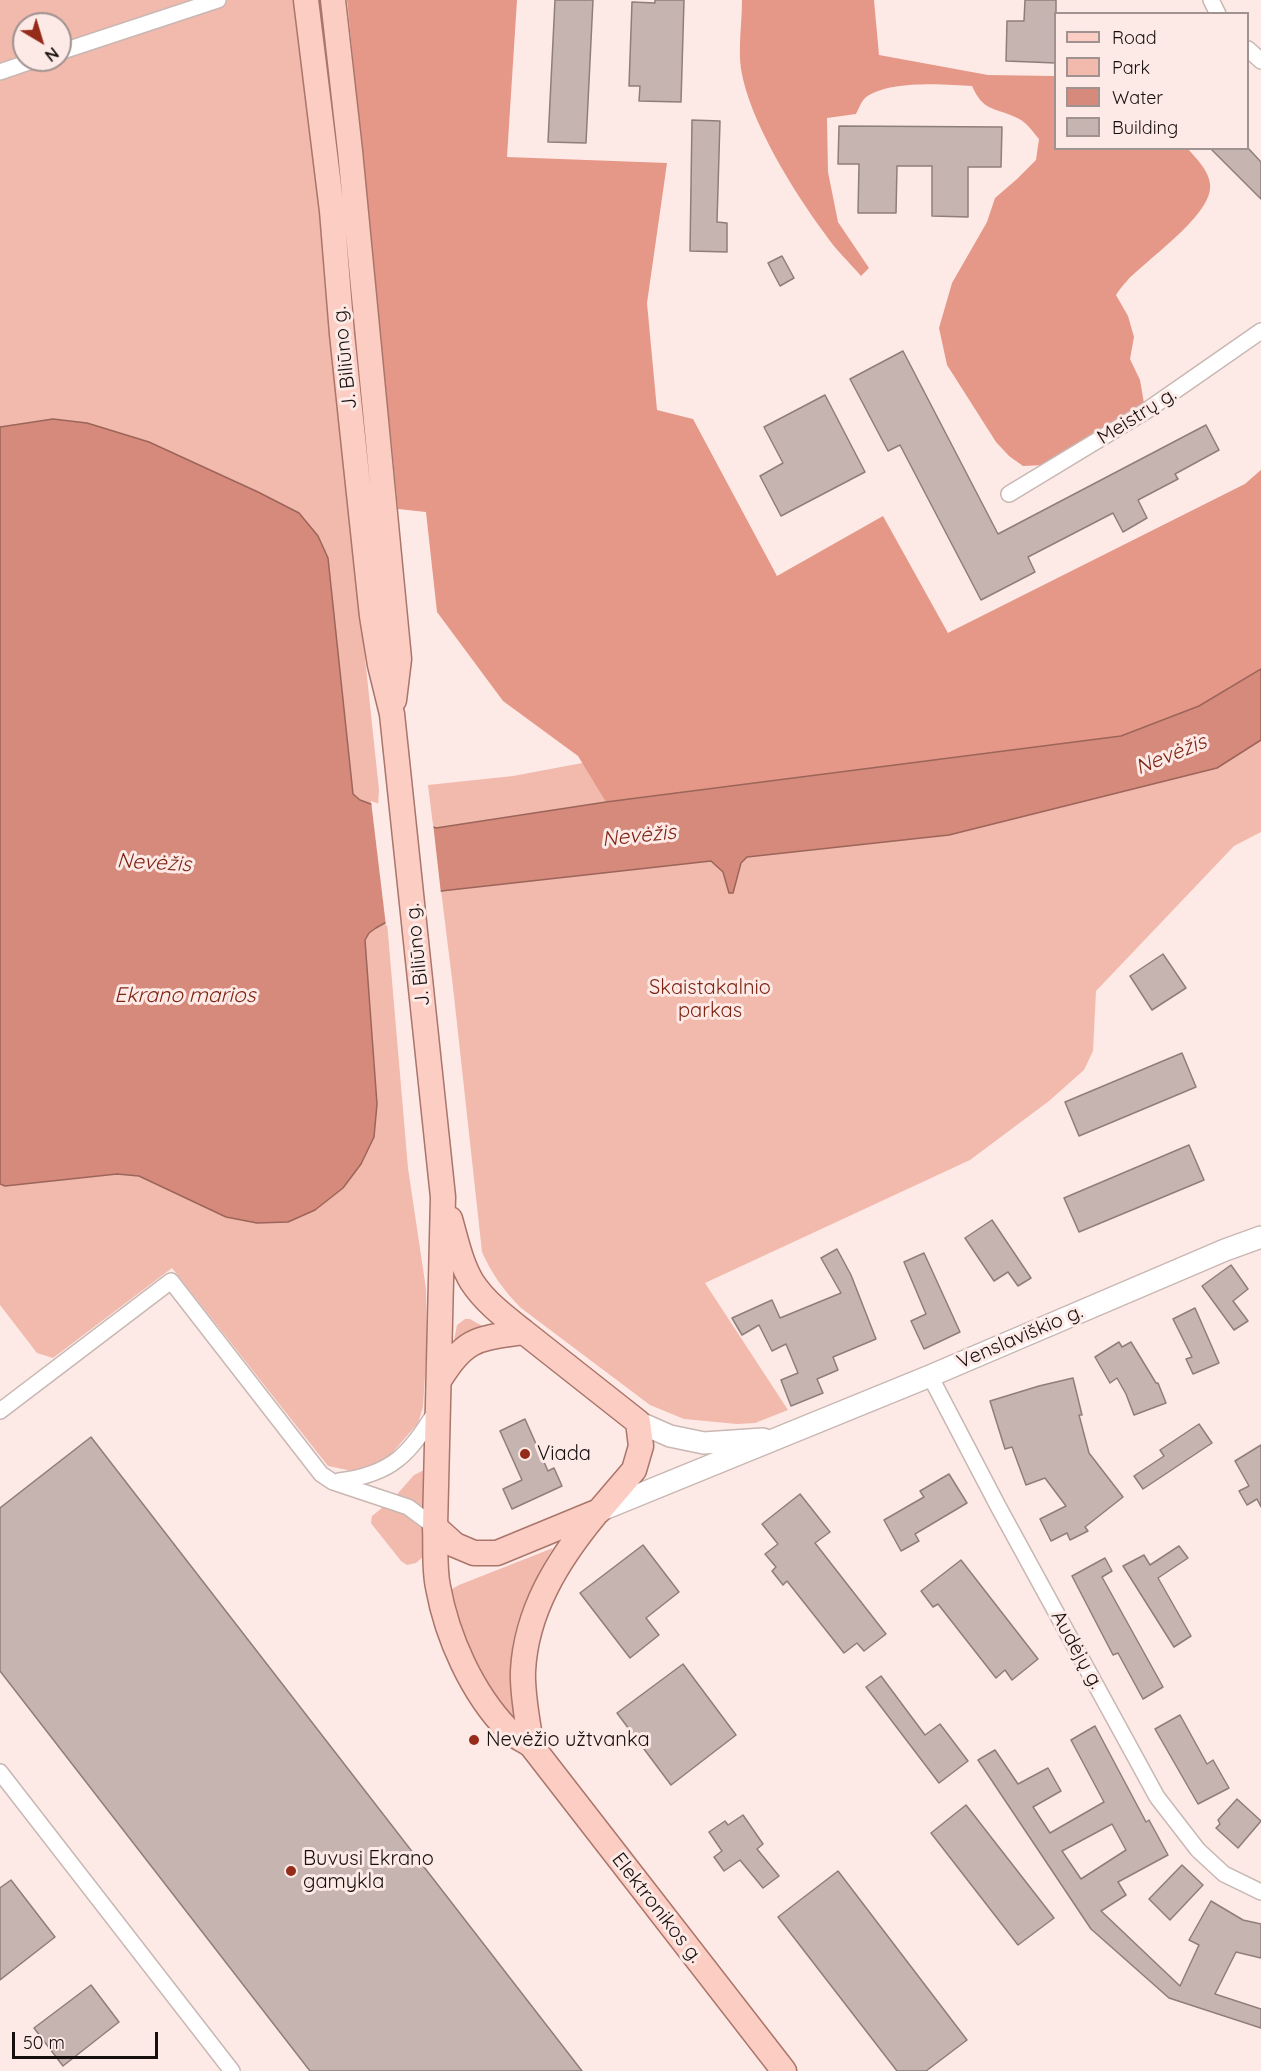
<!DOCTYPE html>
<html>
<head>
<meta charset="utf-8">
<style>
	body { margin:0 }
	#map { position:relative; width:1261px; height:2071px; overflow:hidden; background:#fdeae6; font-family:Quicksand,sans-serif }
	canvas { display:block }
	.legend { position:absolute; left:1054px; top:12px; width:195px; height:138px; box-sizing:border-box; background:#fdeae6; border:2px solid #a09290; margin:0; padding:8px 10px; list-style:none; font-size:18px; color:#150f0e }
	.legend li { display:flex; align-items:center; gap:12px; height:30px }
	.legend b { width:30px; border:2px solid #a09290 }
	.north { position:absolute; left:12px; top:12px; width:60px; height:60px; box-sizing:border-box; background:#fdeae6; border:2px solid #a09290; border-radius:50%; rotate:142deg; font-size:16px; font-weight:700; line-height:24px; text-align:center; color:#150f0e }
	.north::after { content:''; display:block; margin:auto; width:21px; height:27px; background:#952b19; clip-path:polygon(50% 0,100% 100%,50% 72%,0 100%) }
	.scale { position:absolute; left:12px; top:2032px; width:146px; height:27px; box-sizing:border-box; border:3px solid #150f0e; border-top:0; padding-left:8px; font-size:18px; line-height:21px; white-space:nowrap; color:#150f0e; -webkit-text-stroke:4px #fdeae6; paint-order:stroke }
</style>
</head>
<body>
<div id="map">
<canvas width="1261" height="2071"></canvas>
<ul class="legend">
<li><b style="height:8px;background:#fccdc3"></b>Road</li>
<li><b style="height:16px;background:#f2b9ad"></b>Park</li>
<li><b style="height:16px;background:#d68a7b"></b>Water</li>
<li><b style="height:16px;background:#c6b4b0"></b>Building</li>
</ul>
<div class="north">N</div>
<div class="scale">50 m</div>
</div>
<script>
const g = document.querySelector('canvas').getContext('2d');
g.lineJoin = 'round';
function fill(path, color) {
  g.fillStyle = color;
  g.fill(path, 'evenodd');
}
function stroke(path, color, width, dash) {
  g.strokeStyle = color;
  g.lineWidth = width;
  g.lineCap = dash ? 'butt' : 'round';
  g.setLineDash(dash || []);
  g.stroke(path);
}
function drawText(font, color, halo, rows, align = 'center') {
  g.font = font + ' Quicksand,sans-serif';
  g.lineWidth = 6;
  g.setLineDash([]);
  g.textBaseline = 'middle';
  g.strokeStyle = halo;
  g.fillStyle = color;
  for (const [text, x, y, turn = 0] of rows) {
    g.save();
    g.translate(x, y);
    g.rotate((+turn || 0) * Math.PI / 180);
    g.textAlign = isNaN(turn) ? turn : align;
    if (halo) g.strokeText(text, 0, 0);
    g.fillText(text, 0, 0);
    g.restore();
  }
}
const green = new Path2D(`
	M0 0H295L311 122 331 336 379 790 378 806 360 800 353 794 328 558 299 513 258 492 149 442 87 423 52 419 0 427ZM24 24H60V60H24Z
	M1261 470V832L1234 846 1096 991 1093 1051 1084 1070 1049 1101 970 1160 705 1283 788 1410 755 1423 737 1424 684 1419 650 1405 521 1308C504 1291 492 1274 482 1252L453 987 428 785 513 776 593 761 948 633 1245 484Z
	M387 922 408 1168 426 1289 427 1343 423 1407 418 1423 387 1459 373 1467 352 1471 328 1466 172 1268 53 1358 37 1353 0 1305V1184L5 1186 117 1174 139 1176 226 1217 257 1223 288 1222 377 1104 365 940 369 933Z
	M465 1319H470L491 1331 452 1351 457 1325Z
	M424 1470 427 1475 425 1555 416 1563 407 1565 401 1561 374 1527 371 1523 372 1516 392 1500 414 1475Z
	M553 1548C532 1583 513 1620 511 1661 510 1683 514 1705 516 1727 488 1686 462 1641 451 1593L452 1589 459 1585Z`);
const forest = new Path2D(`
	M347 0H517L507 157 667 163 647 303 657 410 693 419 777 576 883 516 948 633 1245 484 1261 470V669L1199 706 1121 736 606 802 578 756 503 701 437 612 426 512 398 509Z
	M742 0H874L879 55 988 75 1055 76 1056 148 1188 149C1196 158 1209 171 1210 184 1214 214 1147 259 1127 281 1123 285 1119 290 1116 295L1128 316 1134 337 1130 359 1140 380 1144 403 1044 465 1023 466 1009 456 996 442 947 365 939 328 952 283 987 222 995 198 1017 179 1036 160 1039 139C1032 131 1026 121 1015 117 993 107 983 111 972 86 944 84 887 80 865 98 861 102 859 108 856 114L827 118 828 172 838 222 869 268 861 276C849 262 835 249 825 234 794 192 749 120 741 69 738 49 742 22 742 0Z`);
const water = new Path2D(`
	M53 419 87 423 149 442 258 492 299 513 318 536 328 558 353 794 360 800 436 828 606 802 1121 736 1199 706 1261 669V740L1217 768 949 835 747 857 741 863 733 893H729L723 872 711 861 441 891 376 928 369 933 365 940 377 1104 374 1137 361 1164 343 1188 315 1210 288 1222 257 1223 226 1217 139 1176 117 1174 5 1186 0 1184V427Z`);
const pier = new Path2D(`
	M371 801 433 823 441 894 386 926Z`);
const building = new Path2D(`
	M555 0H593L586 143 548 142Z
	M655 0H684L681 102 639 101 640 86H629L632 2 655 3Z
	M1025 0H1056V63L1006 61 1007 21H1024Z
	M692 120 720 121 717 222 727 223V252L690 251Z
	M839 126 1002 127 1001 167H968V217L932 216V166H897L896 213H858L859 164H838Z
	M1210 148H1248L1261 162V199Z
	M782 256 794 278 780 286 768 263Z
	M903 351 998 534 1206 425 1219 450 1175 474 1178 479 1138 500 1147 518 1123 532 1113 513 1028 557 1035 572 981 600 900 445 888 451 850 379Z
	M825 395 865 472 781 516 760 476 783 463 764 427Z
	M1163 954 1186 988 1152 1010 1130 976Z
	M1182 1053 1196 1087 1079 1136 1065 1102Z
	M1189 1145 1204 1180 1079 1232 1064 1198Z
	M992 1220 1031 1278 1018 1286 1008 1272 994 1281 965 1238Z
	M837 1249 851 1275 876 1339 833 1357 838 1370 817 1379 823 1393 791 1406 781 1380 798 1373 786 1344 772 1351 759 1325 742 1335 732 1318 772 1300 780 1318 841 1293 821 1258Z
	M924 1253 960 1332 924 1349 911 1321 926 1314 904 1262Z
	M1231 1265 1248 1289 1233 1301 1248 1321 1234 1330 1202 1286Z
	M1195 1308 1219 1363 1193 1374 1186 1359 1192 1357 1173 1319Z
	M1119 1342 1122 1347 1131 1342 1156 1383H1158L1166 1403 1134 1415 1126 1394 1117 1378 1110 1383 1095 1357Z
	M1073 1378 1082 1415H1079L1089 1453 1123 1497 1085 1527 1088 1531 1070 1540 1067 1533 1051 1541 1040 1519 1066 1506 1045 1478 1026 1485 1012 1447 1005 1449 990 1401 1039 1386Z
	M525 1419 548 1471 554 1468 562 1486 512 1509 503 1489 522 1480 500 1431Z
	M1199 1424 1212 1443 1143 1489 1134 1476 1164 1456 1160 1450Z
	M91 1437 582 2071H310L0 1671V1508Z
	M1261 1445V1507L1257 1499 1247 1505 1239 1491 1249 1486 1235 1461Z
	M949 1474 967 1503 915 1534 919 1541 901 1551 884 1520 924 1497 920 1491Z
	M800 1494 830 1532 815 1543 886 1634 864 1651 857 1643 844 1653 787 1581 783 1585 772 1571 776 1567 765 1554 778 1544 762 1524Z
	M643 1545 679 1592 646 1618 659 1635 630 1658 580 1593Z
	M1179 1546 1188 1558 1158 1578 1191 1636 1174 1647 1123 1566 1144 1555 1150 1565Z
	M1105 1558 1112 1571 1102 1577 1163 1687 1143 1699 1118 1653 1113 1655 1072 1576Z
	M961 1560 1038 1659 1012 1680 1005 1670 996 1678 938 1604 933 1607 921 1591Z
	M683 1664 736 1735 671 1785 617 1713Z
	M881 1676 925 1735 940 1724 968 1761 939 1783 866 1687Z
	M1180 1715 1207 1764 1213 1760 1229 1788 1198 1804 1155 1729Z
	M1095 1726 1146 1822 1149 1820 1168 1855 1118 1882 1126 1895 1101 1911 1180 1986 1199 1945 1189 1940 1211 1901 1243 1920 1261 1924V1958L1236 1952 1215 1994 1261 2009V2028L1169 1998 1091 1929 978 1760 995 1750 1018 1784 1048 1768 1061 1791 1033 1807 1050 1833 1104 1802 1071 1740ZM1112 1824 1126 1850 1081 1879 1062 1851Z
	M1237 1799 1261 1821 1238 1848 1216 1828 1220 1824 1218 1820Z
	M966 1805 1054 1918 1018 1945 931 1833Z
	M743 1815 763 1844 757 1849 779 1876 763 1888 740 1860 724 1871 714 1857 722 1851 709 1832 725 1821 728 1825Z
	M1182 1865 1203 1885 1170 1920 1149 1899Z
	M838 1871 967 2040 926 2071H897L778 1917Z
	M11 1880 55 1937 0 1980V1888Z
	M91 1985 119 2022 63 2066 34 2028Z`);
const minor = new Path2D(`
	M1211 0 1218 14
	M1248 49 1261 61
	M60 52 218 0
	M0 72 35 60
	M1009 494 1146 411 1261 331
	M930 1376 999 1508 1157 1797 1198 1850 1224 1874 1261 1892
	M0 1411 171 1281 321 1474 333 1482 408 1507 435 1527
	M339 1481C393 1474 409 1454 436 1411
	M0 1772 232 2071`);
const secondary = new Path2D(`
	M638 1422 670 1436 704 1443 763 1439
	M599 1511 930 1376 1225 1250 1261 1237`);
const primary = new Path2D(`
	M306 0 332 211 342 334 372 616 380 665 392 714 443 1197 435 1527 455 1545 474 1553H497L599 1511 634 1470 641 1446 638 1422 524 1332C478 1339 466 1337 440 1379
	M333 0 350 151 399 659 394 700
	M450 1219C456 1240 461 1264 472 1282 485 1302 505 1317 524 1332
	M435 1527C436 1547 434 1568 438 1587 447 1637 472 1693 508 1730 514 1736 524 1740 531 1745L784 2071
	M531 1745C528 1721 522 1695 523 1671 526 1611 558 1560 595 1515`);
const markers = [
	[525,1454,6,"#952b19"],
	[474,1740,6,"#952b19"],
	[291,1871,6,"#952b19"]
];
const streetNames = [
	["J. Biliūno g.",345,358,-96],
	["Meistrų g.",1137,416,-32],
	["J. Biliūno g.",418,955,-96],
	["Venslaviškio g.",1020,1337,-23],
	["Audėjų g.",1077,1650,61],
	["Elektronikos g.",657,1908,52]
];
const parkNames = [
	["Skaistakalnio",710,988],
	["parkas",710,1011]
];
const poiNames = [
	["Viada",537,1454],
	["Nevėžio užtvanka",486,1740],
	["Buvusi Ekrano",303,1859],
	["gamykla",303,1882]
];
const waterNames = [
	["Nevėžis",1171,755,-22],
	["Nevėžis",639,836,-6],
	["Nevėžis",154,863,3],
	["Ekrano marios",185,996]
];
fill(green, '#f2b9ad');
fill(forest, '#e59888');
fill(water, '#d68a7b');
stroke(water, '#9c655a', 1.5);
fill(pier, '#fdeae6');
fill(building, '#c6b4b0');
stroke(building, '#8e7e7a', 1.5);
stroke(minor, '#c9b7b3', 18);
stroke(secondary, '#c9b7b3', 24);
stroke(primary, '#aa756a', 27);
stroke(minor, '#fff', 15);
stroke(secondary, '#fff', 21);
stroke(primary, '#fccdc3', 24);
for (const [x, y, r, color] of markers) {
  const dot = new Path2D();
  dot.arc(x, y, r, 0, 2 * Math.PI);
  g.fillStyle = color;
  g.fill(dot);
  stroke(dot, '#fdeae6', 2);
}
drawText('20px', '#150f0e', '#fdeae6', streetNames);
drawText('20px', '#7d2414', '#fdeae6', parkNames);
drawText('20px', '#150f0e', '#fdeae6', poiNames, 'left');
drawText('italic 21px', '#7d2414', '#fdeae6', waterNames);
</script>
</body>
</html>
